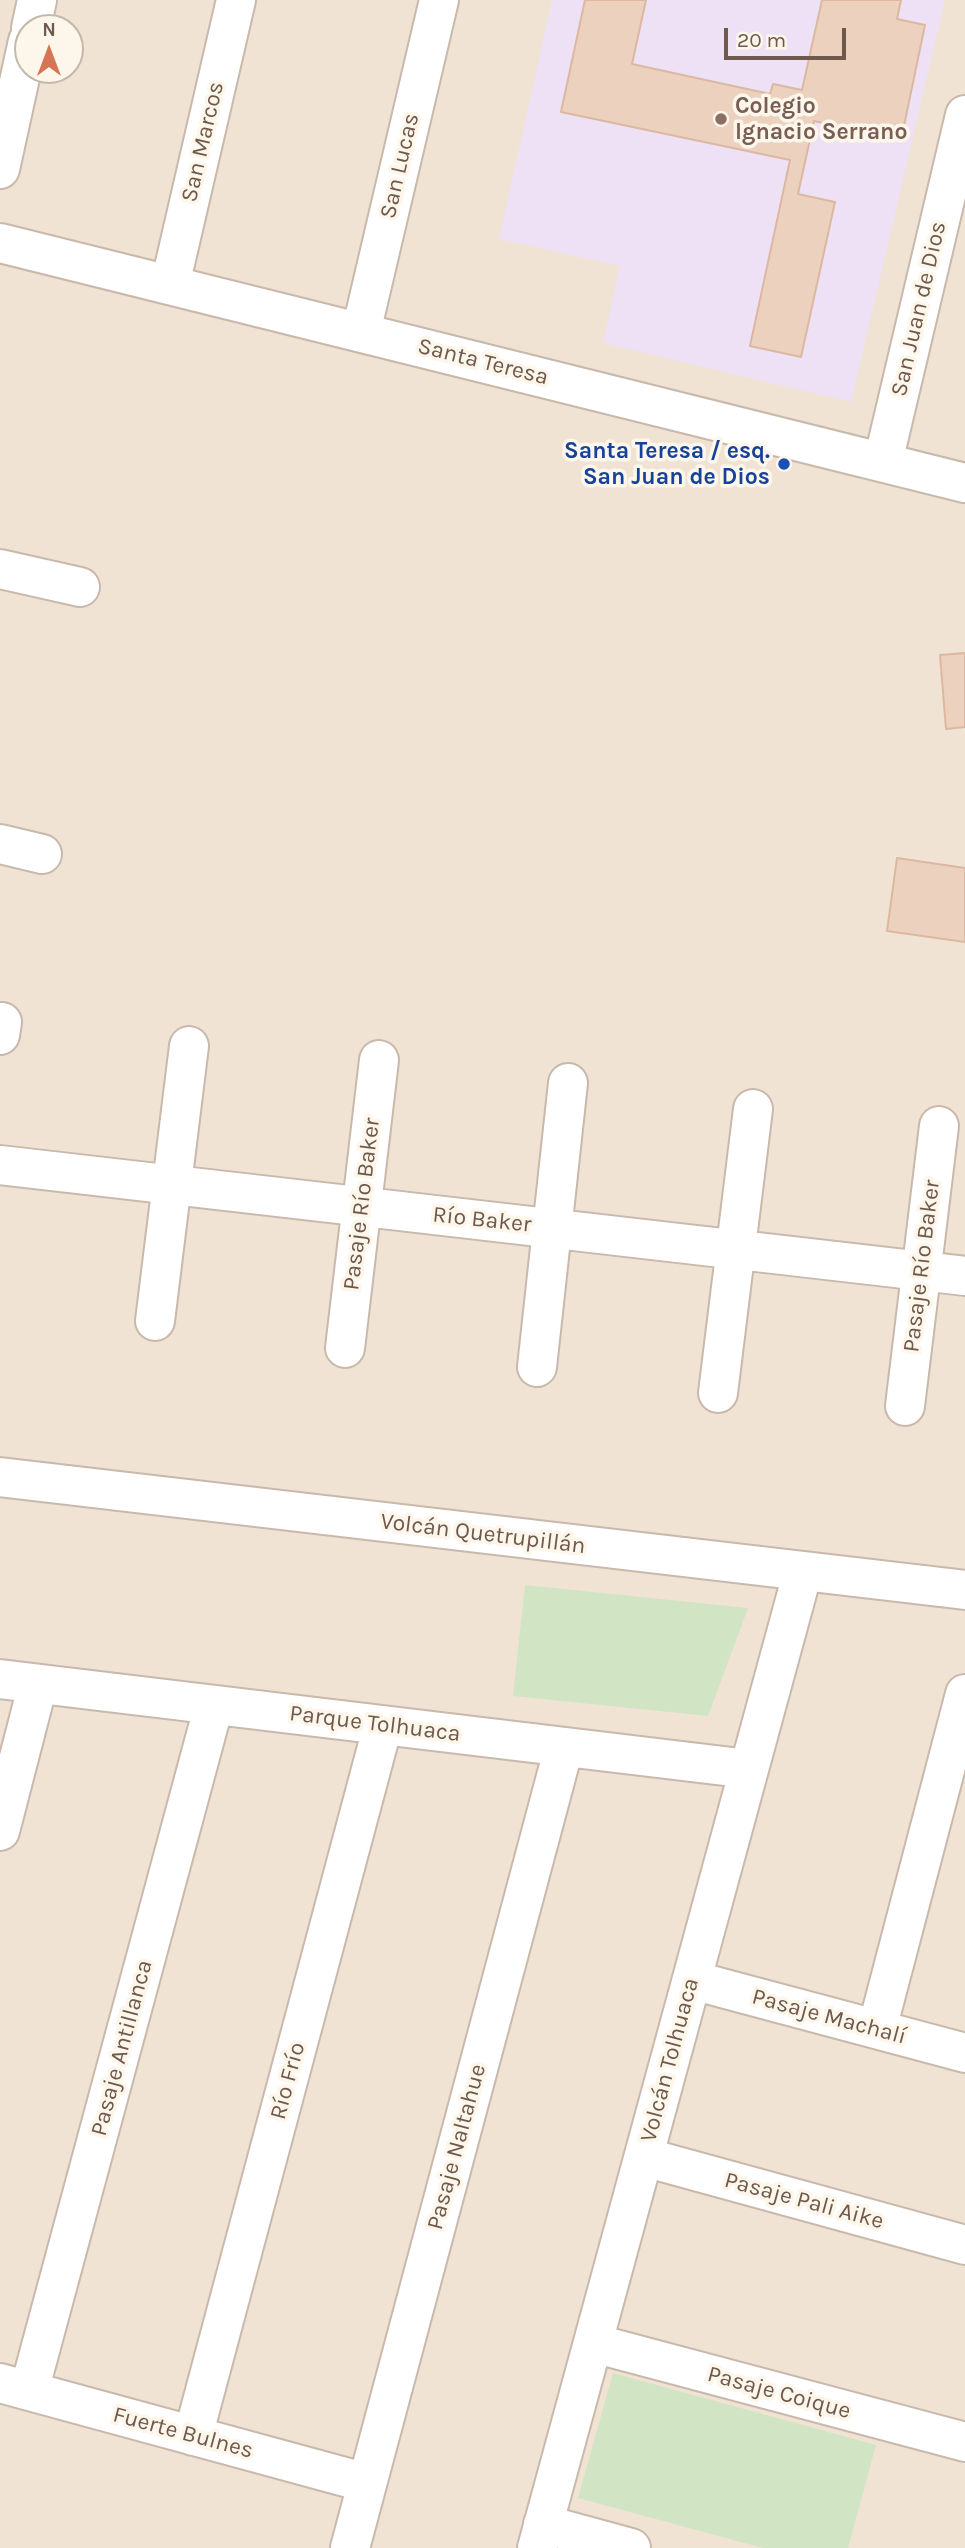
<!DOCTYPE html>
<html>
<head>
<meta charset="utf-8">
<style>
	body { margin:0 }
	#map { position:relative; width:965px; height:2548px; overflow:hidden; background:#f9f1e4; font-family:Karla,sans-serif }
	canvas { display:block }
	.north { position:absolute; left:14px; top:14px; width:70px; height:70px; box-sizing:border-box; background:#fdf6ea; border:2px solid #c4b7ab; border-radius:50%; rotate:0deg; font-size:19px; font-weight:700; line-height:28px; text-align:center; color:#6f594d }
	.north::after { content:''; display:block; margin:auto; width:24px; height:32px; background:#d67556; clip-path:polygon(50% 0,100% 100%,50% 72%,0 100%) }
	.scale { position:absolute; left:724px; top:28px; width:122px; height:32px; box-sizing:border-box; border:4px solid #6f594d; border-top:0; padding-left:9px; font-size:21px; line-height:24px; white-space:nowrap; color:#6f594d; -webkit-text-stroke:5px #fdf6ea; paint-order:stroke }
</style>
</head>
<body>
<div id="map">
<canvas width="965" height="2548"></canvas>
<div class="north">N</div>
<div class="scale">20 m</div>
</div>
<script>
const g = document.querySelector('canvas').getContext('2d');
g.lineJoin = 'round';
function fill(path, color) {
  g.fillStyle = color;
  g.fill(path, 'evenodd');
}
function stroke(path, color, width, dash) {
  g.strokeStyle = color;
  g.lineWidth = width;
  g.lineCap = dash ? 'butt' : 'round';
  g.setLineDash(dash || []);
  g.stroke(path);
}
function drawText(font, color, halo, rows, align = 'center') {
  g.font = font + ' Karla,sans-serif';
  g.lineWidth = 7;
  g.setLineDash([]);
  g.textBaseline = 'middle';
  g.strokeStyle = halo;
  g.fillStyle = color;
  for (const [text, x, y, turn = 0] of rows) {
    g.save();
    g.translate(x, y);
    g.rotate((+turn || 0) * Math.PI / 180);
    g.textAlign = isNaN(turn) ? turn : align;
    if (halo) g.strokeText(text, 0, 0);
    g.fillText(text, 0, 0);
    g.restore();
  }
}
const residential = new Path2D(`
	M0 0H965V2548H0ZM28 28H70V70H28Z`);
const education = new Path2D(`
	M552 0H945L851 402 603 343 620 266 499 239Z`);
const green = new Path2D(`
	M525 1585 748 1608 708 1716 513 1696Z
	M613 2373 876 2445 848 2548H763L578 2498Z`);
const building = new Path2D(`
	M585 0H646L632 64 770 94 773 84 802 90 822 0H901L897 19 925 25 901 140 814 121 798 194 835 202 801 357 750 346 790 160 561 112Z
	M965 653V727L946 729 940 655Z
	M897 858 965 868V942L887 931Z`);
const minor = new Path2D(`
	M31 28 37 0
	M0 169 28 41
	M170 285 236 0
	M361 332 439 0
	M883 462 965 115
	M0 569 80 587
	M0 844 42 854
	M0 1035 2 1022
	M0 1165 965 1276
	M155 1321 189 1046
	M345 1348 379 1060
	M537 1367 568 1083
	M718 1393 753 1109
	M905 1406 939 1126
	M0 1477 965 1590
	M0 1679 749 1769
	M0 1831 38 1684
	M692 1980 965 2053
	M877 2029 965 1694
	M644 2157 965 2245
	M593 2343 965 2442
	M0 2383 367 2483
	M29 2391 214 1705
	M193 2436 383 1725
	M543 2524 631 2548
	M350 2548 564 1747
	M537 2548 803 1571`);
const tertiary = new Path2D(`
	M0 243 965 483`);
const markers = [
	[721,119,7,"#8d6e63"],
	[784,464,7,"#1a4fb4"]
];
const educationNames = [
	["Colegio",735,106],
	["Ignacio Serrano",735,132]
];
const streetNames = [
	["San Marcos",203,142,-77],
	["San Lucas",400,166,-77],
	["San Juan de Dios",919,309,-77],
	["Santa Teresa",483,362,14],
	["Pasaje Río Baker",362,1204,-83],
	["Río Baker",482,1220,6],
	["Pasaje Río Baker",922,1266,-83],
	["Volcán Quetrupillán",483,1534,7],
	["Parque Tolhuaca",375,1724,7],
	["Pasaje Machalí",829,2017,15],
	["Pasaje Antillanca",122,2048,-75],
	["Volcán Tolhuaca",670,2060,-75],
	["Río Frío",288,2081,-75],
	["Pasaje Naltahue",457,2147,-75],
	["Pasaje Pali Aike",804,2201,15],
	["Pasaje Coique",779,2393,15],
	["Fuerte Bulnes",183,2433,15]
];
const transitNames = [
	["Santa Teresa / esq.",770,451],
	["San Juan de Dios",770,477]
];
fill(residential, '#f0e3d3');
fill(education, '#eee1f5');
fill(green, '#d1e5c4');
fill(building, '#ecd1bf');
stroke(building, '#dcb8a1', 2);
stroke(minor, '#c9b9ac', 42);
stroke(tertiary, '#c9b9ac', 42);
stroke(minor, '#fff', 38);
stroke(tertiary, '#fff', 38);
for (const [x, y, r, color] of markers) {
  const dot = new Path2D();
  dot.arc(x, y, r, 0, 2 * Math.PI);
  g.fillStyle = color;
  g.fill(dot);
  stroke(dot, '#fdf6ea', 2.5);
}
drawText('bold 23px', '#785e54', '#fdf6ea', educationNames, 'left');
drawText('23px', '#6f594d', '#fdf6ea', streetNames);
drawText('bold 23px', '#164399', '#fdf6ea', transitNames, 'right');
</script>
</body>
</html>
